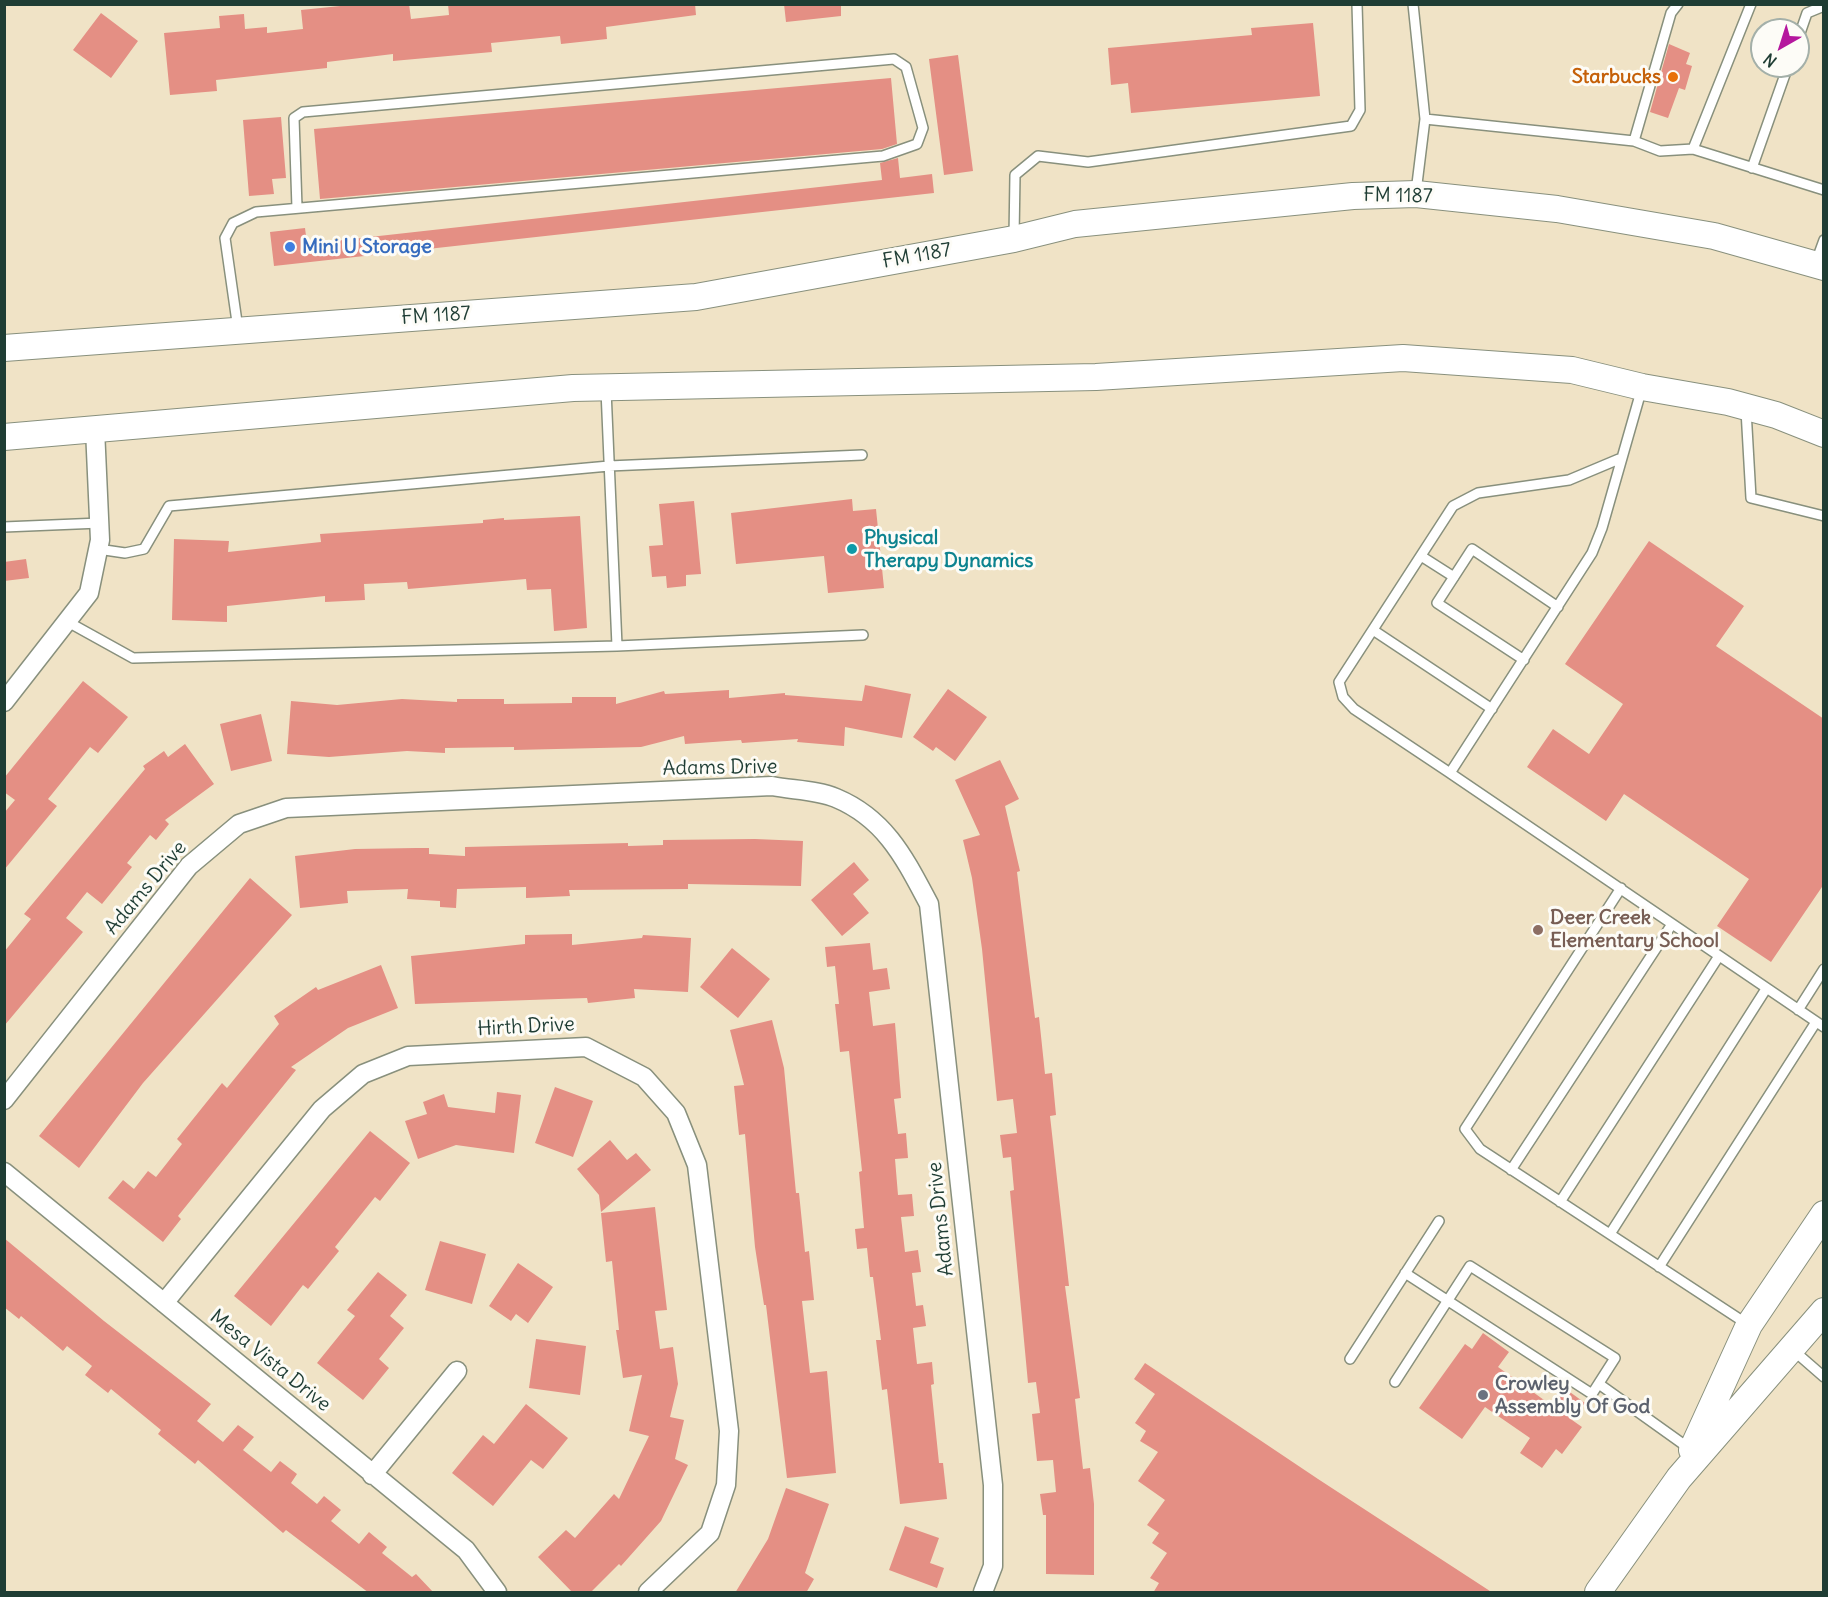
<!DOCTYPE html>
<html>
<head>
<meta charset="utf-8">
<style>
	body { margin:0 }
	#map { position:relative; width:1828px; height:1597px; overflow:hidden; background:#f0e3c6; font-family:Delius,sans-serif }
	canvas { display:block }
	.frame { position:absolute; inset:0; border:6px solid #1f3d34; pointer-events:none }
	.north { position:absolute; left:1750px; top:18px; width:60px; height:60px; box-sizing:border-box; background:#fdfcf7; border:2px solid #a4b0a9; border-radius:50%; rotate:219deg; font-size:16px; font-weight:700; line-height:24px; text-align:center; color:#1f3d34 }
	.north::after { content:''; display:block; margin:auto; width:21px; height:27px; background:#b5179e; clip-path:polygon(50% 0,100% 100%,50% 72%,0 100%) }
</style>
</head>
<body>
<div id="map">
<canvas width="1828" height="1597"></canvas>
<div class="frame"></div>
<div class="north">N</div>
</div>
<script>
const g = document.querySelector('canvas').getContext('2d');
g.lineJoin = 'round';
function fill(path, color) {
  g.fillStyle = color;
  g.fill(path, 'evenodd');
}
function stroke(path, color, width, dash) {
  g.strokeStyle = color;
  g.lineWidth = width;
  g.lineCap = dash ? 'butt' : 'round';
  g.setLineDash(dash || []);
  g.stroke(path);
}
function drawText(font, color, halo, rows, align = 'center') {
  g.font = font + ' Delius,sans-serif';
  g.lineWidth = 6;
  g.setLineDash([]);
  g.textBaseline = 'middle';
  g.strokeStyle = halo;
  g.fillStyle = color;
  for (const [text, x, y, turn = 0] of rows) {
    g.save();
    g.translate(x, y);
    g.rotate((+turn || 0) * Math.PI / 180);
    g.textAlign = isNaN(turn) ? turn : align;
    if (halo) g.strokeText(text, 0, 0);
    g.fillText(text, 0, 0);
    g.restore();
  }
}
const building = new Path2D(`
	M360 4H409L411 19 449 15 448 4H695L696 15 606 27 607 39 561 44 560 36 491 43 492 52 393 61V54L327 62V68L216 80 217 91 170 95 164 33 220 28 219 16 244 14 245 29 267 27V33L303 29 301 10Z
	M784 4H841V16L786 22Z
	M101 13 138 41 111 78 73 50Z
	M1313 23 1320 96 1131 113 1128 83 1111 85 1108 48 1252 35 1251 28Z
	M1669 44 1690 53 1686 64 1692 66 1685 90 1679 88 1668 118 1650 112Z
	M958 55 973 171 944 175 929 59Z
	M891 78 897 144 882 149 320 199 314 129Z
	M281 117 286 178 272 179 274 194 249 196 243 120Z
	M898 158 900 178 932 174 934 193 274 266 270 232 305 228 307 244 882 180 880 163Z
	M852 499 853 511 876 509 884 588 828 593 824 556 736 564 731 513Z
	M694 501 701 574 686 575V586L667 588 666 576 652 577 649 546 663 545 659 504Z
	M580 516 587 628 554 631 551 589 527 590 526 579 408 589 407 582 364 584 365 600 325 602V596L227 606V622L172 620 174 539 229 541 228 552 321 542 320 534 483 523V520L504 518V520Z
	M1649 541 1744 606 1716 646 1824 719V884L1771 962 1717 926 1749 879 1624 794 1606 821 1527 767 1553 729 1589 754 1623 704 1565 664Z
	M26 559 29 578 4 581V562Z
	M83 681 128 717 98 753 90 747 48 799 57 806 4 870V813L15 800 4 792V778Z
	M865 685 911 694 902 738 845 727 844 746 797 742 798 739 742 743 741 740 685 744 684 736 641 747 514 750V747L445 748V753L407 751 329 757 287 754 291 701 337 705 402 699 457 702V699H504V704L572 703V697H616V704L664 691 665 694 729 690V698L785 693V695L862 701Z
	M948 689 987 717 955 761 936 747 933 751 913 737Z
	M261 714 272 761 231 771 220 724Z
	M185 744 214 784 165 820 169 824 156 840 150 835 127 863 132 867 102 904 87 892 66 918 83 932 4 1026V952L31 919 24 914 145 769 143 766 164 751 168 757Z
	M1000 760 1019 799 1005 806 1020 871 1017 872 1035 1018 1039 1017 1045 1074 1052 1073 1056 1115 1050 1116 1069 1286H1065L1080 1398 1075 1399 1083 1469 1090 1468 1094 1504V1575L1046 1574V1515H1043L1040 1494 1056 1492 1053 1460 1037 1461 1032 1414 1040 1413 1036 1382 1028 1383 1010 1191 1014 1190 1011 1157 1003 1158 1000 1135 1017 1133 1013 1099 997 1101 982 949 972 878 963 840 980 835 955 780Z
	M755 839 803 841 801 886 688 884V889L569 890 570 896 526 898V887L457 889 456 908 440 907V901L407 899 408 889 347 891 348 903 300 908 295 856 355 849 416 848H429V854L465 856V847L628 843V846L663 845V840Z
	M854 862 869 880 853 894 869 913 842 936 811 900Z
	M250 878 292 915 143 1083 79 1168 39 1136Z
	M572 934V945L642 938 643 935 691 938 688 992 634 989 635 998 588 1003 587 998 415 1004 411 956 525 944V935Z
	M870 943 873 970 887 968 890 989 869 992 873 1026 895 1023 901 1098 894 1099 898 1134 906 1133 908 1158 895 1159 898 1195 912 1194 914 1216 901 1217 905 1252 918 1250 921 1272 912 1273 916 1306 923 1305 926 1326 913 1328 917 1364 932 1362 934 1384 931 1385 939 1463H943L947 1499 900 1504 887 1389 882 1390 876 1340H881L873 1277H870L867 1248 857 1249 855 1229 864 1228 859 1172 862 1171 849 1051 840 1052 835 1004H839L835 966 827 967 825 947Z
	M732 948 770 979 738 1018 700 987Z
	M381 965 398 1008 348 1028 291 1067 296 1070 178 1216 181 1219 163 1242 108 1198 123 1180 134 1189 148 1171 156 1177 182 1144 177 1139 222 1083 227 1088 279 1024 274 1016 316 987 318 990Z
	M772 1020 784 1068 796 1193H799L805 1252 809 1251 814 1300 802 1301 810 1373 827 1371 836 1473 787 1478 766 1305H764L755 1247 745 1134 739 1135 734 1086 744 1085 730 1030Z
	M555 1087 593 1101 573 1157 535 1143Z
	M497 1092 521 1095 514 1153 456 1145 418 1159 405 1121 427 1114 423 1102 444 1094 448 1107 495 1113Z
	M370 1131 410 1163 380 1201 375 1197 335 1247 339 1251 308 1289 303 1285 271 1326 234 1296Z
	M610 1140 627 1160 636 1153 651 1170 601 1212 599 1195 577 1169Z
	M655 1207 667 1310 655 1311 660 1349 673 1347 678 1384 670 1417 684 1420 675 1459 688 1465 661 1521 621 1566 619 1564 590 1593H573L538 1557 566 1530 575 1538 614 1494 619 1499 649 1436 629 1431 642 1375 623 1378 616 1330H619L612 1261 606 1262 601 1213Z
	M4 1238 104 1321 211 1404 197 1421 223 1442 238 1425 254 1437 243 1450 271 1472 280 1461 297 1474 291 1483 317 1504 324 1496 341 1510 331 1521 359 1544 369 1532 387 1547 382 1553 412 1577 416 1574 434 1593H369L286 1530 283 1533 198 1460 195 1464 158 1434 161 1430 111 1389 108 1393 85 1375 92 1366 67 1346 63 1351 21 1316 19 1319 4 1307Z
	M440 1241 486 1254 472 1304 425 1290Z
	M518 1263 553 1287 528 1323 516 1314 511 1321 489 1306Z
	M378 1272 407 1295 390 1316 404 1328 379 1359 389 1368 363 1400 317 1363 355 1316 347 1310Z
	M1483 1333 1509 1352 1498 1367 1551 1405 1563 1387 1585 1403 1572 1420 1582 1427 1562 1454 1556 1449 1542 1468 1520 1453 1530 1438 1485 1407 1462 1439 1419 1408 1465 1344 1472 1349Z
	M536 1339 586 1346 580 1395 529 1388Z
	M1145 1363 1318 1479 1493 1593H1153L1159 1583 1150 1578 1167 1553 1152 1543 1159 1533 1147 1525 1165 1500 1138 1481 1158 1452 1140 1441 1146 1431 1135 1423 1155 1394 1134 1379Z
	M526 1404 568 1438 543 1469 531 1460 493 1506 452 1473 483 1435 494 1444Z
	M786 1488 829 1504 805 1573 814 1579 806 1593H735L768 1539Z
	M905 1526 939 1538 930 1563 944 1568 937 1588 889 1570Z`);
const lane = new Path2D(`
	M1413 4 1425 119 1634 141 1660 151 1693 149 1824 190
	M1798 39 1807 13 1824 6
	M1634 141 1671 13 1678 4
	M1693 149 1751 4
	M1752 168 1788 66
	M1416 192 1425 119
	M1014 237 1015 175 1038 156 1088 162 1351 126 1360 110 1357 4
	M1816 262 1824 240
	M238 329 225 238 233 223 256 212 883 156 917 144 923 128 906 67 894 59 303 112 294 118 297 208
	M1642 388 1602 528 1592 553 1450 773 1824 1027
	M606 390 617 646
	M1746 410 1751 498 1824 516
	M4 527 100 523
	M98 549 125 553 144 549 169 506 609 466 862 455
	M1421 556 1454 577
	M68 622 133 658 617 646 863 635
	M1373 630 1492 709
	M1524 660 1437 603 1472 549 1558 607
	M1450 773 1354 709 1343 697 1339 682 1453 506 1478 493 1569 480 1619 459
	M1621 888 1465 1129 1480 1149 1747 1324
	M1798 1010 1824 969
	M1511 1170 1672 924
	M1560 1202 1719 956
	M1610 1234 1766 989
	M1659 1267 1816 1022
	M1793 1350 1824 1377
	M1350 1359 1439 1221
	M1395 1382 1470 1266 1615 1358 1592 1394 1405 1273
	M1599 1384 1690 1449`);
const street = new Path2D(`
	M4 702 89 593 100 540 95 429
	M4 1100 189 866 239 824 286 808 772 786C792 790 818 790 836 798 886 819 905 859 929 904L993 1485V1566L983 1592
	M4 1172 466 1550 497 1592
	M164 1303 322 1109 363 1074 408 1056 586 1047 644 1077 676 1113 697 1165 729 1431 726 1485 710 1533 648 1592
	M372 1475 457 1371`);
const secondary = new Path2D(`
	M4 348 696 297 1014 239 1075 224 1353 196 1416 194 1557 209 1714 236 1824 267
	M4 437 573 388 1096 377 1403 358 1572 370 1642 387 1728 402 1776 415 1824 434
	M1692 1450 1749 1325 1824 1214
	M1598 1592 1679 1478 1824 1311`);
const markers = [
	[1673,77,6,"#e8710a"],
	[290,247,6,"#3f7fe0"],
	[852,549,6,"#0f9aa8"],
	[1538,930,6,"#8d6e63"],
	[1483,1395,6,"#6b7280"]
];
const foodNames = [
	["Starbucks",1661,77]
];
const streetNames = [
	["FM 1187",1398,196,1],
	["FM 1187",917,256,-10],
	["FM 1187",436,316,-4],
	["Adams Drive",720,768,-1],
	["Adams Drive",146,888,-50],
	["Hirth Drive",526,1027,-3],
	["Adams Drive",941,1219,-96],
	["Mesa Vista Drive",270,1361,39]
];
const shopNames = [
	["Mini U Storage",302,247]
];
const cultureNames = [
	["Physical",864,538],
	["Therapy Dynamics",864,561]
];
const educationNames = [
	["Deer Creek",1550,918],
	["Elementary School",1550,941]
];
const worshipNames = [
	["Crowley",1495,1384],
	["Assembly Of God",1495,1407]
];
fill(building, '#e48f84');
stroke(lane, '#88907d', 12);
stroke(street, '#88907d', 21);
stroke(secondary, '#88907d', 28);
stroke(lane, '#fff', 9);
stroke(street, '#fff', 18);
stroke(secondary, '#fff', 26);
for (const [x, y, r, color] of markers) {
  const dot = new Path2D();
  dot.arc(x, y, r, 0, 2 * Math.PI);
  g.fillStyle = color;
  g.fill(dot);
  stroke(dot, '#fdfcf7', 2);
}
drawText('bold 20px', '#c56008', '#fdfcf7', foodNames, 'right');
drawText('20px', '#1f3d34', '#fdfcf7', streetNames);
drawText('bold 20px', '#366cbe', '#fdfcf7', shopNames, 'left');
drawText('bold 20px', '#0d838f', '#fdfcf7', cultureNames, 'left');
drawText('bold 20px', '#785e54', '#fdfcf7', educationNames, 'left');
drawText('bold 20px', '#5b616d', '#fdfcf7', worshipNames, 'left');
</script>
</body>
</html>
